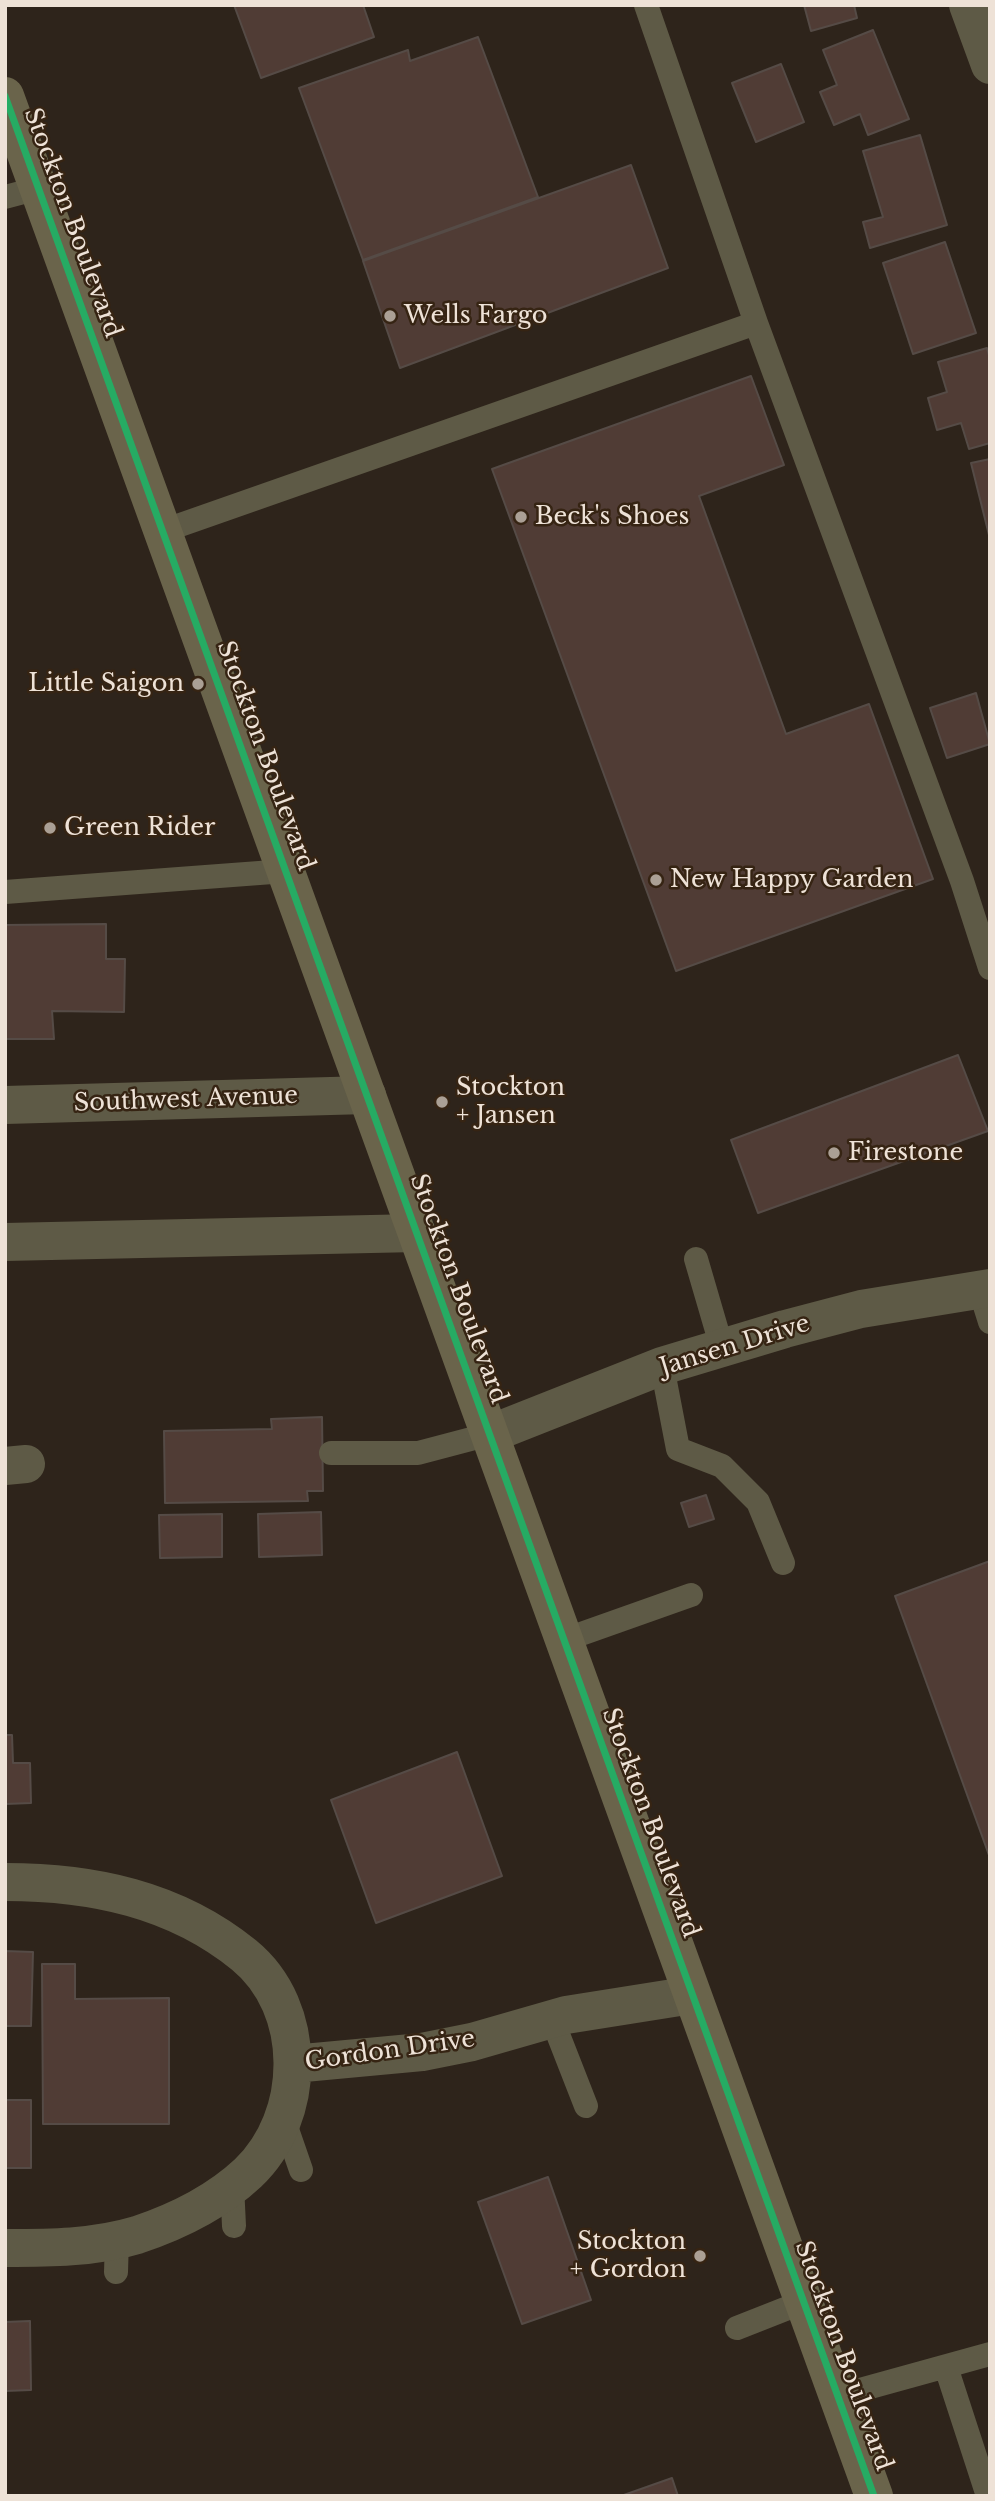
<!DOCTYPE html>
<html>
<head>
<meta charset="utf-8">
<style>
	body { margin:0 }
	#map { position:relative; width:995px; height:2501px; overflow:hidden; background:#2e241b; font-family:"Libre Baskerville",serif }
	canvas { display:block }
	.frame { position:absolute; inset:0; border:7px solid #eee2d7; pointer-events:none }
</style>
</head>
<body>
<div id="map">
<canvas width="995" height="2501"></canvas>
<div class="frame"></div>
</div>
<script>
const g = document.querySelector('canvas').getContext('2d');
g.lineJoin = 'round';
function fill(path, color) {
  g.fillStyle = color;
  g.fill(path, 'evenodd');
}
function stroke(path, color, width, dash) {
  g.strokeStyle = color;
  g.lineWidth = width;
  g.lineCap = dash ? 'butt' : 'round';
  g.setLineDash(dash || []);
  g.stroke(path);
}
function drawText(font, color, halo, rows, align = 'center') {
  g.font = font + ' "Libre Baskerville",serif';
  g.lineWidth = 5;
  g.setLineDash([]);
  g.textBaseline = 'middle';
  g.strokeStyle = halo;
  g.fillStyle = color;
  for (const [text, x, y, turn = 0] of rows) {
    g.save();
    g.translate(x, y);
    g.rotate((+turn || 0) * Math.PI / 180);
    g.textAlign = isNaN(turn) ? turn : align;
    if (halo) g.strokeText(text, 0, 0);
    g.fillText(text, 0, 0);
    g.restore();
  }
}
const building = new Path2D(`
	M234 5H363L374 37 261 78Z
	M804 5H854L857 18 811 31Z
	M873 30 909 119 868 135 860 114 834 125 820 92 837 85 823 50Z
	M478 37 538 197 363 260 299 88 408 50 410 61Z
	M781 64 804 122 756 142 732 83Z
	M920 135 947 225 870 248 863 222 883 217 863 151Z
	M631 165 668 268 400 368 363 261Z
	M945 242 976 333 913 354 883 263Z
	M987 348 990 359V443L969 449 961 423 937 430 928 398 947 392 938 362Z
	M751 376 784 465 699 496 786 734 869 704 933 879 676 971 492 469Z
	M990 459V535H989L971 463Z
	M976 693 990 744 947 758 930 708Z
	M106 924V959H125L124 1012 52 1011 54 1039H5V925Z
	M958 1055 988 1131 758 1213 731 1140Z
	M322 1417 323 1491H307L308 1501 165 1503 164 1431 272 1429 271 1419Z
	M706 1495 714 1519 689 1527 681 1503Z
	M321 1512 322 1555 259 1557 258 1514Z
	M222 1514V1557L160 1558 159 1515Z
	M990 1561V1858L895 1596Z
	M5 1735H12L13 1763H30L31 1803 5 1804Z
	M457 1752 502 1876 376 1923 331 1800Z
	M5 1951 33 1952 31 2026H5Z
	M42 1964H75V1999L169 1998V2124H43Z
	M5 2100H31V2168H5Z
	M548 2177 591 2300 522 2324 478 2202Z
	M30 2321 31 2390 5 2391V2322Z
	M672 2478 678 2496H621Z`);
const service = new Path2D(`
	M646 5 756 323 962 881 990 968
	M5 197 39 188
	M163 531 756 323
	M5 892 286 871
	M696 1259 722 1348
	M980 1290 990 1322
	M662 1366 678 1449 722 1466 758 1502 783 1563
	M331 1453H418L490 1434
	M564 1640 691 1595
	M552 2019 586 2106
	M283 2118 301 2170
	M232 2185 234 2226
	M116 2272 117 2239
	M737 2328 803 2302
	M946 2367 988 2496
	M838 2396 990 2354`);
const minor = new Path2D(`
	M968 5 990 65
	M5 1105 367 1095
	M5 1242 417 1233
	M490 1434 662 1366 785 1329 861 1309 990 1288
	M5 1466 26 1464
	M5 1882C92 1882 175 1899 244 1955 309 2008 307 2117 248 2173 217 2202 176 2222 137 2235 94 2248 49 2248 5 2248
	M293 2064 422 2052 472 2042 566 2015 692 1995`);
const secondary = new Path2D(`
	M5 96 874 2496`);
const cycleway = new Path2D(`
	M5 96 874 2496`);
const markers = [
	[390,316,7,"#aba095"],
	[521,517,7,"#aba095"],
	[198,684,7,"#aba095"],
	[50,828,7,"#aba095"],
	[656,880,7,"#aba095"],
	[442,1102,7,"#aba095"],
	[834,1153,7,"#aba095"],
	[700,2256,7,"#aba095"]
];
const streetNames = [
	["Stockton Boulevard",72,223,70],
	["Stockton Boulevard",265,756,70],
	["Southwest Avenue",186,1100,-2],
	["Stockton Boulevard",458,1289,70],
	["Jansen Drive",735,1346,-17],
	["Stockton Boulevard",650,1823,70],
	["Gordon Drive",390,2051,-8],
	["Stockton Boulevard",843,2356,70]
];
const poiNames = [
	["Wells Fargo",404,316],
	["Beck's Shoes",535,517],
	["Little Saigon",184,684,"right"],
	["Green Rider",64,828],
	["New Happy Garden",670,880],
	["Stockton",456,1088],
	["+ Jansen",456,1116],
	["Firestone",848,1153],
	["Stockton",686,2242,"right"],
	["+ Gordon",686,2270,"right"]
];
fill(building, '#503c35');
stroke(building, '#554b46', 2);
stroke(service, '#5e5a46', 24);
stroke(minor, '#5e5a46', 38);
stroke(secondary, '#6a644b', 38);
stroke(cycleway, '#26ab63', 7);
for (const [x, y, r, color] of markers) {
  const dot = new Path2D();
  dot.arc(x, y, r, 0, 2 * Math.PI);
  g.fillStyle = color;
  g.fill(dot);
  stroke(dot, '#362413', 2.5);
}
drawText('24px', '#eee2d7', '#362413', streetNames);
drawText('24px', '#eee2d7', '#362413', poiNames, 'left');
</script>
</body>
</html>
